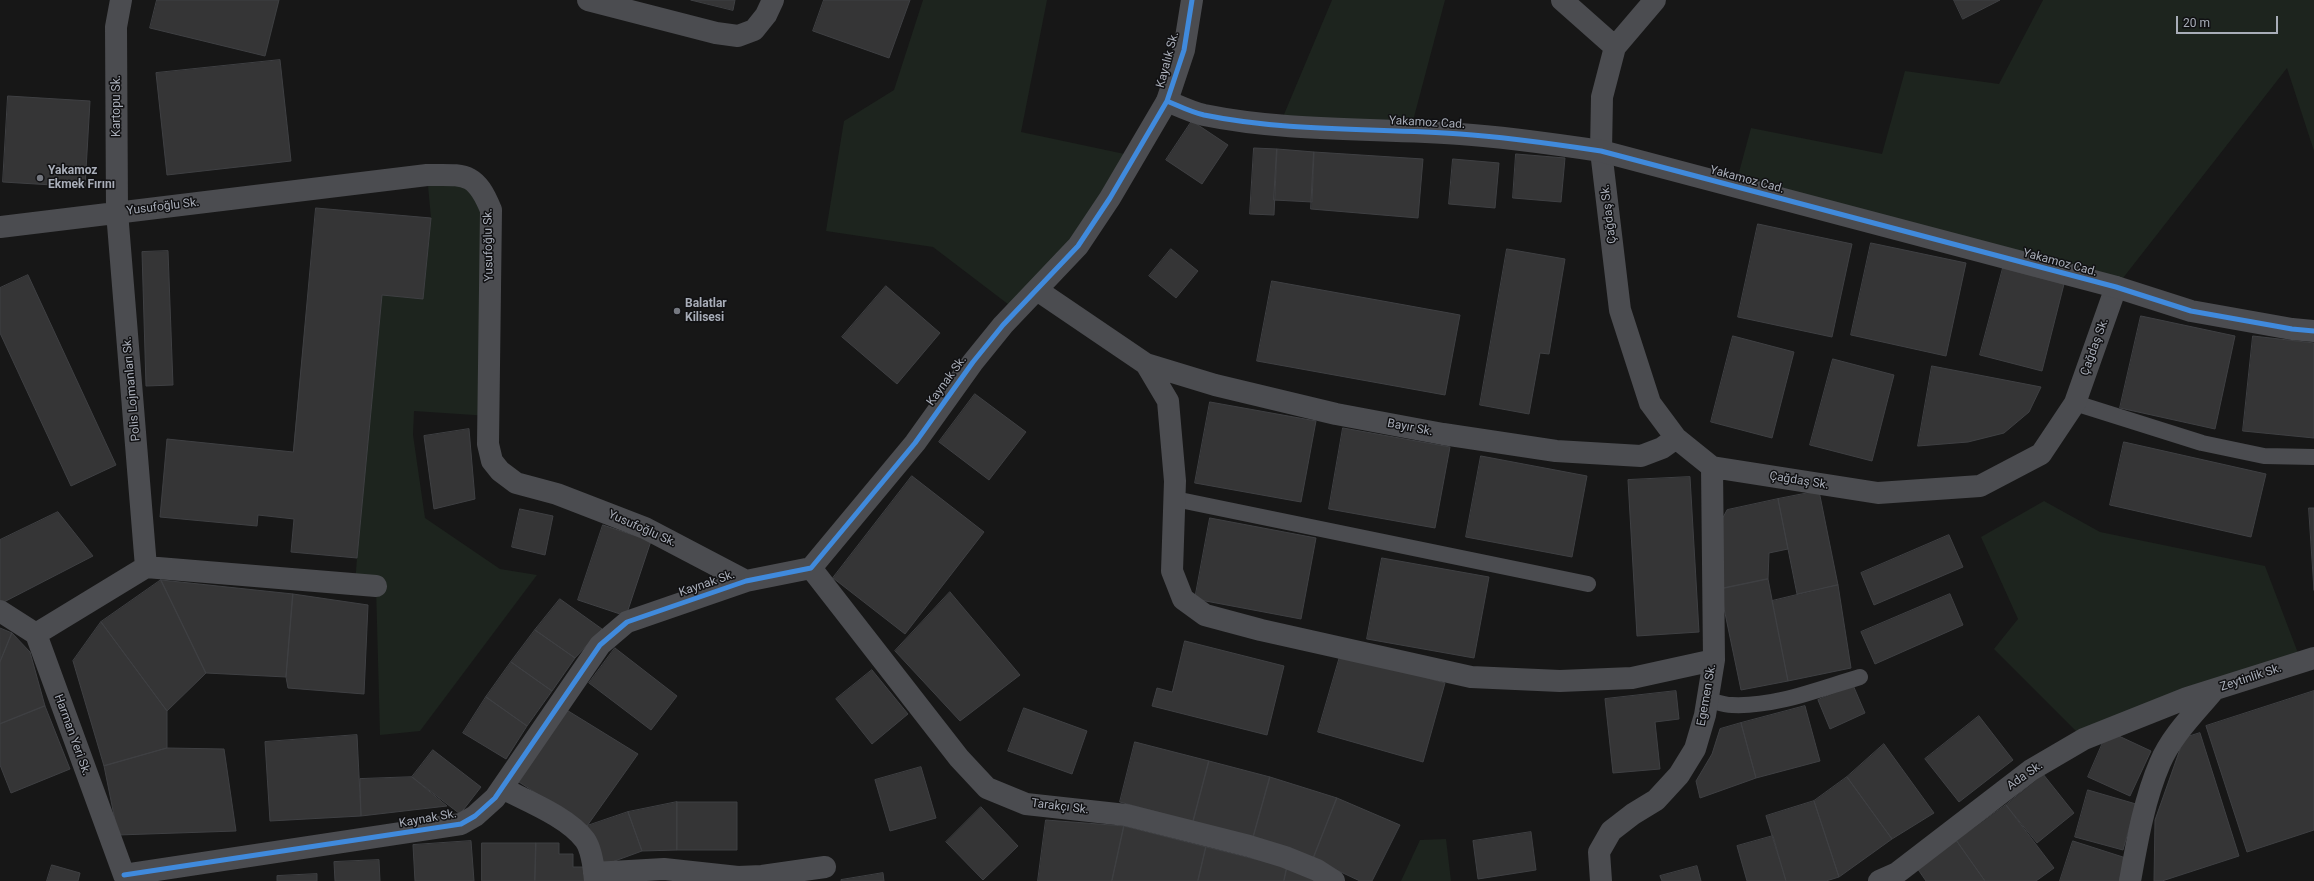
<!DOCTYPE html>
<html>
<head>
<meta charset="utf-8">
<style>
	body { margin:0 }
	#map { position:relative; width:2314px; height:881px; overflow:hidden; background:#171717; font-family:Roboto,sans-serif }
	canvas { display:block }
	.scale { position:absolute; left:2176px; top:16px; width:102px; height:18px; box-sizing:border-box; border:2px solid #a8adb8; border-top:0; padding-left:5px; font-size:12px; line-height:14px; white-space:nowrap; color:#a8adb8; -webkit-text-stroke:3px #111113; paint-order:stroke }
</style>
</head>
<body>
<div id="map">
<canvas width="2314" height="881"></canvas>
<div class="scale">20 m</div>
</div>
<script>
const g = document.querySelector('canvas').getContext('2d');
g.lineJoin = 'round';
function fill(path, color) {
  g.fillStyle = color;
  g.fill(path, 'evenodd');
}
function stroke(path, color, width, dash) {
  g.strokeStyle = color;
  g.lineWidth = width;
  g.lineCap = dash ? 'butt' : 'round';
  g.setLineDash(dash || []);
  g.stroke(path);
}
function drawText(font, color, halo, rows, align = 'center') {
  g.font = font + ' Roboto,sans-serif';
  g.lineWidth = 3;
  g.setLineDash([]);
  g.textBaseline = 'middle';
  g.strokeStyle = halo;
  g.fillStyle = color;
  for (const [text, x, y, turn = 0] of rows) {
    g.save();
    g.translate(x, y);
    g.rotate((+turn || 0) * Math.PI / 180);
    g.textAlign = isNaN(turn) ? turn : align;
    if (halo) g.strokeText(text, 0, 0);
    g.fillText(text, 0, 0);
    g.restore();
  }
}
const green = new Path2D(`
	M923 0H1047L1021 132 1134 156 1017 311 933 247 826 231 844 121 894 90Z
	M1332 0H1445L1410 132 1280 124Z
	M2043 0H2314V151L2287 68 2116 287 1735 187 1751 128 1882 154 1905 71 1999 84Z
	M427 175 483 190 489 416 414 411 413 435 425 518 500 569 537 575 420 731 380 735 376 586 355 584 357 558 382 295 423 299 431 218Z
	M2044 501 2100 532 2265 566 2301 661 2084 739 1994 649 2018 619 1981 537Z
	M1446 839 1451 881H1401L1420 840Z`);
const building = new Path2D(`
	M157 0H279L265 56 150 28Z
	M691 0H735L733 10Z
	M824 0H910L889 58 813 31Z
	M1954 0H2000L1963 19Z
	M280 60 291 161 167 175 156 73Z
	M8 96 90 101 85 187 3 182Z
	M1192 121 1228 145 1202 184 1166 160Z
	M1254 148 1277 149 1274 215 1250 214Z
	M1277 149 1314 152 1312 202 1274 200Z
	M1314 152 1423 159 1418 218 1311 209Z
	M1516 154 1565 158 1561 202 1513 198Z
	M1453 159 1499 163 1495 208 1449 204Z
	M316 208 431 218 423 299 382 295 357 558 291 552 294 519 258 515 257 526 160 517 167 439 293 452Z
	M1758 224 1852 244 1832 337 1738 317Z
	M1871 243 1966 263 1946 356 1851 335Z
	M1171 249 1198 271 1176 298 1149 276Z
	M1507 249 1565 259 1549 354 1540 353 1529 414 1480 405Z
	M168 251 173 385 146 386 142 252Z
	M2003 268 2064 284 2042 371 1980 355Z
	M28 275 116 465 71 486 0 333V288Z
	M1272 281 1460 315 1445 395 1257 361Z
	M886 286 940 333 897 384 842 337Z
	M2141 316 2235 336 2215 429 2120 408Z
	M1733 336 1794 352 1772 438 1711 422Z
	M2253 336 2314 343V438L2243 431Z
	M1833 359 1894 375 1872 461 1810 445Z
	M1932 366 2041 387 2029 412 2004 433 1968 442 1918 446Z
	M975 394 1026 432 989 480 939 442Z
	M1210 402 1316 421 1301 502 1195 483Z
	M1343 428 1450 447 1435 528 1329 509Z
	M469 429 475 499 434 509 424 436Z
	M2124 442 2266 474 2251 537 2110 505Z
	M1481 456 1587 476 1572 557 1466 537Z
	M912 476 984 532 905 634 833 578Z
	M1690 477 1699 632 1637 636 1628 480Z
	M1819 491 1838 585 1797 594 1778 499Z
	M1778 499 1788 549 1769 553 1768 579 1720 589 1719 525 1727 510Z
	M2309 508H2314V590Z
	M520 509 553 516 545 555 512 547Z
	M58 512 93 556 0 604V540Z
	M1210 518 1316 538 1301 619 1195 599Z
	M603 525 651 541 626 616 578 600Z
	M1949 535 1963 567 1874 605 1861 573Z
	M1382 558 1489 577 1474 658 1367 639Z
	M1768 579 1788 681 1741 690 1720 589Z
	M161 580 206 673 167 711 101 622Z
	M161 580 293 594 286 677 206 673Z
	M1838 585 1851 668 1788 681 1772 601Z
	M950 592 1020 675 960 721 895 651Z
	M293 594 368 605 364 694 288 688 286 677Z
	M1950 594 1963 625 1875 664 1861 632Z
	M560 599 602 629 575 658 535 630Z
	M101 622 167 711V748L104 766 73 661Z
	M0 628 12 633 0 662Z
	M535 630 575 658 552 691 511 662Z
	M12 633 30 652 45 706 0 724V662Z
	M1185 641 1284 666 1267 735 1152 706 1157 688 1172 692Z
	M615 648 677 696 651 730 589 683Z
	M1341 653 1445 683 1423 762 1318 732Z
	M511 662 552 691 527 726 486 697Z
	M872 670 908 714 872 744 836 699Z
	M1853 685 1865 713 1830 729 1818 700Z
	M1676 691 1679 719 1655 722 1660 769 1613 773 1605 699Z
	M2314 691V830L2247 852 2206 726Z
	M486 697 527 726 506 759 463 733Z
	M45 706 70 769 11 793 0 765V724Z
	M1805 706 1820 761 1756 778 1741 723Z
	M1024 708 1087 731 1072 774 1008 751Z
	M565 709 638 754 587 826 519 782Z
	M1979 716 2013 760 1959 802 1925 759Z
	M1741 723 1756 778 1700 798 1696 781 1712 754 1720 729Z
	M2108 731 2151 751 2130 796 2088 777Z
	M2200 733 2239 856 2162 881H2154L2155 820 2184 738Z
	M357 735 361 816 270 821 265 742Z
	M1135 742 1209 761 1193 822 1120 802Z
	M1884 744 1934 813 1892 839 1847 777Z
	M167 748 224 749 236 831 118 835 104 766Z
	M433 750 481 787 460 814 412 777Z
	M1209 761 1270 777 1253 838 1193 822Z
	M921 767 936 818 890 831 875 780Z
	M2043 774 2074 813 2037 843 2006 805Z
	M412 777 447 806 361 816 360 779Z
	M1270 777 1337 798 1313 859 1253 838Z
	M1847 777 1892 839 1839 877 1814 801Z
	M2088 790 2136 804 2123 850 2075 837Z
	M1337 798 1400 825 1372 881H1360L1313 859Z
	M1814 801 1839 877 1826 881H1786L1766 816Z
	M677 802H737V850H677Z
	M677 802V850L642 851 628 812Z
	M2006 805 2054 868 2036 881H1985L1956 840Z
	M981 807 1018 846 983 880 946 842Z
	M628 812 642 851 601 866 587 826Z
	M1046 820 1124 826 1112 881H1038Z
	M1124 826 1206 847 1198 881H1112Z
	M1531 832 1536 870 1478 879 1473 841Z
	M1773 836 1786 881H1747L1737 846Z
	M1956 840 1985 881H1926L1917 868Z
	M471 841 474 881H415L413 845Z
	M2073 841 2126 858 2119 881H2060Z
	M482 843H536L535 881H482Z
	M536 843H559V854H573V867H586V881H535Z
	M1206 847 1287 867 1284 881H1198Z
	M379 860 380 881H335L334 862Z
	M52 865 80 873 78 881H47Z
	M1697 866 1701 881H1662L1660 876Z
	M1287 867 1321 881H1284Z
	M883 873 884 881H841V880Z
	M317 874V881H277V876Z`);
const service = new Path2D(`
	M2075 403 2202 443 2264 456 2314 457
	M1175 499 1588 584
	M1708 700C1716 702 1724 705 1732 705 1775 707 1819 689 1860 677`);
const minor = new Path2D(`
	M121 0 116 27 117 212 146 567
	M588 0 716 33 738 36 754 30 766 15 773 0
	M1562 0 1615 47
	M1655 0 1615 47 1602 97 1601 151 1620 310 1650 403 1676 438 1712 467 1878 493 1980 486 2041 454 2075 403 2116 287
	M0 227 427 175C465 175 475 171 491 210L488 444 492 461 500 471 516 483 557 494 645 528 746 581
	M1037 290 1146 364 1168 401 1175 481 1172 571 1183 599 1205 615 1261 630 1471 677 1560 681 1632 678 1714 660
	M1146 364 1215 385 1336 414 1443 434 1556 451 1641 456 1662 448 1676 438
	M811 568 959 758 987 788 1026 804 1126 815 1249 846 1285 857 1317 870 1334 881
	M0 611 36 634 124 875
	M36 634 146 567 376 586
	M502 788C527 801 568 817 585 840 592 850 594 869 595 881
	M594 873 664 869 738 877 762 876 825 867
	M124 875 461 824 475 816 495 798 600 645 627 622 746 581 811 568 915 443 973 362 1003 325 1078 246 1110 198 1167 101 1184 50 1192 0
	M1601 881 1599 852 1611 831 1633 814 1656 800 1679 775 1695 749 1705 715 1714 660 1712 467
	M1879 881 1897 873 2031 770 2084 739 2187 698 2314 658
	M2130 881C2137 842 2144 800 2160 763 2172 735 2195 713 2214 690`);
const tertiary = new Path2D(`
	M1167 101C1179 106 1191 112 1204 115 1287 132 1375 128 1460 134 1507 137 1554 144 1601 151L2116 287 2191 311 2292 329 2314 331`);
const cycleway = new Path2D(`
	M1167 101C1179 106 1191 112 1204 115 1287 132 1375 128 1460 134 1507 137 1554 144 1601 151L2116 287 2191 311 2292 329 2314 331
	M124 875 461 824 475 816 495 798 600 645 627 622 746 581 811 568 915 443 973 362 1003 325 1078 246 1110 198 1167 101 1184 50 1192 0`);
const markers = [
	[40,178,4,"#757880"],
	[677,311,4,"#757880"]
];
const streetNames = [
	["Kayalık Sk.",1168,60,-75],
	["Kartopu Sk.",117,106,-90],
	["Yakamoz Cad.",1427,123,3],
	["Yakamoz Cad.",1747,180,15],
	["Yusufoğlu Sk.",163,207,-7],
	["Çağdaş Sk.",1609,214,-97],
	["Yusufoğlu Sk.",489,245,-91],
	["Yakamoz Cad.",2060,263,15],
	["Çağdaş Sk.",2095,347,-70],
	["Kaynak Sk.",947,381,-54],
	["Polis Lojmanları Sk.",132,389,-95],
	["Bayır Sk.",1410,428,11],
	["Çağdaş Sk.",1799,481,9],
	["Yusufoğlu Sk.",642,529,24],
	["Kaynak Sk.",707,584,-19],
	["Zeytinlik Sk.",2251,678,-18],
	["Egemen Sk.",1707,695,-80],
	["Harman Yeri Sk.",72,735,70],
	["Ada Sk.",2025,776,-35],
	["Tarakçı Sk.",1060,807,7],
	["Kaynak Sk.",428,819,-10]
];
const poiNames = [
	["Yakamoz",48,171],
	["Ekmek Fırını",48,185],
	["Balatlar",685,304],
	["Kilisesi",685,318]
];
fill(green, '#1d241e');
fill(building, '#353536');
stroke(building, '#3f4043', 1);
stroke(service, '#4b4c50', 16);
stroke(minor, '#4b4c50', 22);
stroke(tertiary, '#4b4c50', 22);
stroke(cycleway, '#408adc', 5);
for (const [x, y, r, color] of markers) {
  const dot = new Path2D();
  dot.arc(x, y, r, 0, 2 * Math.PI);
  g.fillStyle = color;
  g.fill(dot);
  stroke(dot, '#111113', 1.5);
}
drawText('12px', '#a8adb8', '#111113', streetNames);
drawText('bold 12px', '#a8adb8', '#111113', poiNames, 'left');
</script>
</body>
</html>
